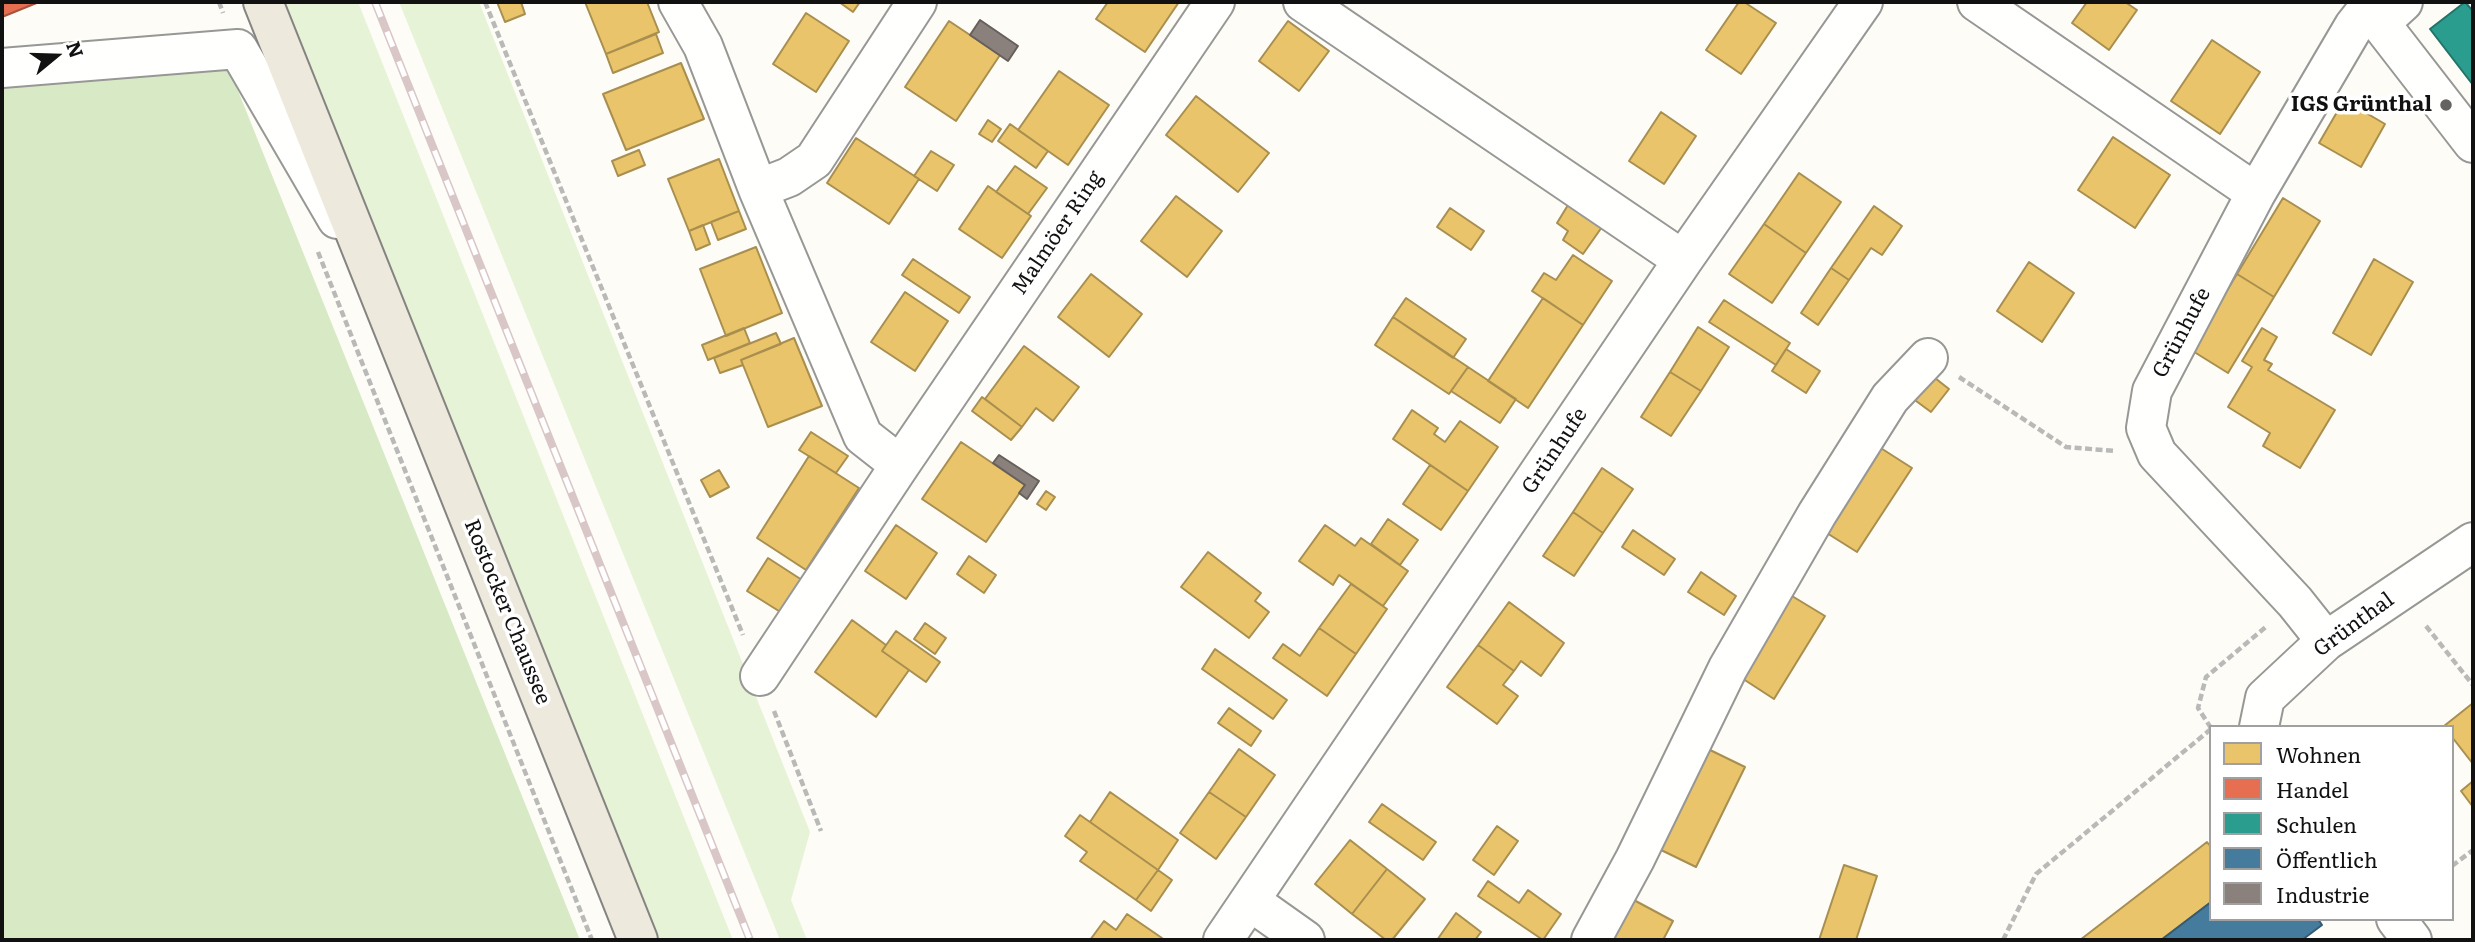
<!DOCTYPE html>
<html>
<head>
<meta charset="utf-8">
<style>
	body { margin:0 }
	#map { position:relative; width:2475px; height:942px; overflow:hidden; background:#fdfcf7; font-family:Literata,serif }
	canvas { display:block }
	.frame { position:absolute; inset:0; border:4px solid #111; pointer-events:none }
	.legend { position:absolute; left:2209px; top:725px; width:245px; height:196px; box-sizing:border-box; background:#fff; border:2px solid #a0a0a0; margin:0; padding:9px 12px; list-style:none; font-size:21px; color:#111 }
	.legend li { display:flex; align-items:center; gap:14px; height:35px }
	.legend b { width:35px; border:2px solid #a0a0a0 }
	.north { position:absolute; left:21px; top:21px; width:70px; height:70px; -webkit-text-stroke:5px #fff; paint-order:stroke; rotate:71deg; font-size:19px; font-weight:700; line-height:28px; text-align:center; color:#111 }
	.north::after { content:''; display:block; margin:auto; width:24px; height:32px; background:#111; clip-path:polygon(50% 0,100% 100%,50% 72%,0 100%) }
</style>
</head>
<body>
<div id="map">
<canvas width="2475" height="942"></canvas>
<div class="frame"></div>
<ul class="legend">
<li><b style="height:19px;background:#e9c46a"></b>Wohnen</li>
<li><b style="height:19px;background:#e76f51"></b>Handel</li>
<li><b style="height:19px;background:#2a9d8f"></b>Schulen</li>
<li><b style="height:19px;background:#457b9d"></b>Öffentlich</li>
<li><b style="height:19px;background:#8a817c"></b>Industrie</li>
</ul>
<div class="north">N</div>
</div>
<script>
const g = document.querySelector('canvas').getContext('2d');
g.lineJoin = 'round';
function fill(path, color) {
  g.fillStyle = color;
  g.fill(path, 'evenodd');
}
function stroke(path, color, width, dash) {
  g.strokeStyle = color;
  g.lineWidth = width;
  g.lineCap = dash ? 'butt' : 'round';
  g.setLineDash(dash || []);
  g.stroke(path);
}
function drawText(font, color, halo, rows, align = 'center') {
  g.font = font + ' Literata,serif';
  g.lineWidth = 7;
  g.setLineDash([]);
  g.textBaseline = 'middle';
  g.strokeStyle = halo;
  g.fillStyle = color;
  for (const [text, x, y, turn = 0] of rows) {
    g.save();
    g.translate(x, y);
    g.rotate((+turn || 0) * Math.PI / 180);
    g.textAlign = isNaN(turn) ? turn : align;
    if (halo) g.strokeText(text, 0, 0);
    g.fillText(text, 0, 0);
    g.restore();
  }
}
const green = new Path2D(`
	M282 2H358L733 940H653Z
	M399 2H479L810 832 791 900 807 940H780Z`);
const forest = new Path2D(`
	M222 51 580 940H2V68Z`);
const homes = new Path2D(`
	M497 2H521L525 14 505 22Z
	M585 2H647L659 32 606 54Z
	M839 2H860L853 12Z
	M1108 2H1179L1145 52 1096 19Z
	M1739 2H1744L1776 23 1741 74 1706 50Z
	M2087 2H2125L2137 10 2109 50 2072 23Z
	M806 13 849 41 816 92 773 64Z
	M949 21 1000 55 956 121 905 87Z
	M1288 21 1329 51 1299 91 1259 61Z
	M656 34 663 53 613 73 606 54Z
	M2212 40 2260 72 2220 134 2171 101Z
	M681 63 704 119 626 150 603 94Z
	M1059 71 1109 105 1068 165 1018 130Z
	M1196 96 1269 153 1238 192 1166 135Z
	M2344 100 2385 124 2361 167 2319 143Z
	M1661 112 1696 136 1664 184 1629 161Z
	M988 120 1001 129 992 142 979 134Z
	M1010 124 1048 151 1036 168 998 141Z
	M2113 137 2170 175 2135 228 2078 190Z
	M856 138 919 179 889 224 827 183Z
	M639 150 645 165 618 176 612 161Z
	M931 151 954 165 937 191 914 176Z
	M719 159 739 211 689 231 668 179Z
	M1015 166 1047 188 1028 214 996 192Z
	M1799 173 1841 202 1806 253 1764 224Z
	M988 186 1031 216 1002 258 959 229Z
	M1176 196 1222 231 1187 277 1141 241Z
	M2283 198 2320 221 2274 297 2237 274Z
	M1568 205 1602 227 1583 254 1563 240 1568 231 1557 223Z
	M1874 206 1902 226 1882 255 1871 248 1849 280 1831 268Z
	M1450 208 1484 231 1471 250 1437 227Z
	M739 211 746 229 718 240 711 222Z
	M1764 224 1806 253 1772 303 1729 274Z
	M703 225 710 244 696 250 689 231Z
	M756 247 782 313 726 336 700 269Z
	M1573 255 1612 281 1583 325 1532 291 1544 273 1556 280Z
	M913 259 970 297 959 313 902 275Z
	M2374 259 2413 282 2371 355 2333 333Z
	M2029 262 2074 293 2042 342 1997 311Z
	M1831 268 1849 280 1818 325 1801 313Z
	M1091 274 1142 314 1109 357 1058 317Z
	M2237 274 2274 297 2228 373 2191 350Z
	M905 292 948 321 915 371 871 342Z
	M1406 298 1466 339 1453 358 1393 317Z
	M1543 298 1583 325 1528 408 1488 381Z
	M1724 300 1790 343 1776 365 1709 322Z
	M1393 317 1468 367 1449 394 1375 345Z
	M1698 327 1729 347 1701 391 1670 372Z
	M744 328 750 343 708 360 702 345Z
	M2262 328 2277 337 2264 360 2272 364 2268 370 2335 410 2300 468 2263 446 2270 433 2228 407 2252 367 2242 361Z
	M776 333 781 344 741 360 743 365 720 373 714 358Z
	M794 338 822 406 768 427 741 360Z
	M1024 346 1079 387 1053 421 1036 408 1022 427 985 399Z
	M1786 349 1820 371 1806 393 1772 371Z
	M1468 367 1516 399 1500 423 1451 391Z
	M1926 371 1949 389 1931 412 1908 395Z
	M1670 372 1701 391 1671 436 1641 417Z
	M982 397 1022 427 1011 440 972 411Z
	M1412 410 1438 428 1434 434 1445 442 1460 421 1498 447 1468 491 1393 439Z
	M811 432 848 456 836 473 799 450Z
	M961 442 1025 485 986 542 922 499Z
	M1876 445 1912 468 1857 552 1822 530Z
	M809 456 859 488 806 570 757 538Z
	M1430 465 1468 491 1441 530 1403 504Z
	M1602 468 1633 489 1603 533 1573 512Z
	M719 470 729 487 710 497 701 480Z
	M1046 491 1055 497 1046 510 1037 504Z
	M1573 512 1603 533 1574 576 1543 556Z
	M1388 519 1418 540 1400 565 1371 544Z
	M896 525 937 553 906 599 865 571Z
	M1325 525 1355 546 1361 538 1408 571 1383 606 1339 575 1333 585 1299 561Z
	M1633 530 1675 559 1664 575 1622 547Z
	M1208 552 1261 593 1255 601 1269 612 1249 638 1181 587Z
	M969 556 996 575 984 593 957 574Z
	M768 558 802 580 782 613 747 591Z
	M1701 572 1736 596 1724 615 1688 592Z
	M1351 584 1387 609 1356 654 1319 628Z
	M1787 593 1825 616 1774 699 1737 675Z
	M1509 602 1564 643 1541 676 1521 661 1514 671 1478 645Z
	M852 620 886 645 882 651 909 670 876 717 815 672Z
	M925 623 946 638 935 654 914 639Z
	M1319 628 1356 654 1327 696 1273 658 1283 644 1300 656Z
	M896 631 940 662 926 682 882 651Z
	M1478 645 1514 671 1503 685 1518 696 1497 724 1447 687Z
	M1215 649 1287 700 1273 719 1202 669Z
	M2473 703V764L2452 737V727L2444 726Z
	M1229 708 1261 731 1251 746 1218 723Z
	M1239 749 1275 775 1246 817 1209 792Z
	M1708 749 1745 767 1696 867 1659 849Z
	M2473 781V807L2461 791Z
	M1110 792 1178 840 1158 870 1090 822Z
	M1209 792 1246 817 1216 859 1180 833Z
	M1382 804 1436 842 1423 860 1369 822Z
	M1080 815 1158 870 1136 900 1080 861 1087 852 1065 836Z
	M1497 826 1518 841 1494 875 1473 860Z
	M1350 840 1387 869 1352 914 1315 884Z
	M2207 842 2211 847V902L2161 940H2080Z
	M1844 865 1877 876 1856 940H1819Z
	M1387 869 1425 899 1392 940H1386L1352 914Z
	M1158 870 1172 880 1151 911 1136 900Z
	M1488 881 1519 903 1528 890 1561 914 1543 940 1478 896Z
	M1632 899 1673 921 1663 940H1610Z
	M1456 913 1481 932 1475 940H1437Z
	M1127 914 1162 938 1161 940H1090L1104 921 1116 930Z`);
const shops = new Path2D(`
	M2 2H39L2 17Z`);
const schools = new Path2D(`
	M2465 2 2472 10 2473 9V85L2430 29Z`);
const public = new Path2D(`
	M2211 902V919H2318L2322 925 2302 940H2161Z`);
const industry = new Path2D(`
	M980 20 1018 46 1008 61 970 35Z
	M999 455 1039 481 1027 499 1019 493 1025 485 993 463Z`);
const path = new Path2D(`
	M219 2 223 13
	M485 2 743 635
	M318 252 592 940
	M1959 377 2066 447 2115 451
	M2426 626 2473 685
	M774 711 821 831
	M2211 728 2198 708 2206 677 2267 626
	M2452 866 2473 850
	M2003 940 2036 874 2211 729`);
const minor = new Path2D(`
	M678 2 703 46 758 189 863 436 900 465
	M1303 2 1683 260
	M1977 2 2256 193
	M2403 2 2380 23 2473 143
	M2 68 238 49 337 219
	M758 189 789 177 814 160 917 2
	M2326 641 2295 602 2157 454 2146 428 2152 391 2256 193 2354 26 2373 2
	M760 676 900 465 1215 2
	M2259 727 2265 698 2326 641 2473 542
	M1250 901 1305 940
	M2396 919 2412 940
	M1223 940 1683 260 1863 2
	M1591 940 1635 859 1728 668 1817 514 1890 398 1928 358`);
const major = new Path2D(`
	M263 2 638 940`);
const rail = new Path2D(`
	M375 2 750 940`);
const markers = [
	[2446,105,7,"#646362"]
];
const poiNames = [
	["IGS Grünthal",2432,105]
];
const streetNames = [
	["Malmöer Ring",1058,233,-56],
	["Grünhufe",2182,333,-62],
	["Grünhufe",1555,451,-56],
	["Rostocker Chaussee",507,612,68],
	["Grünthal",2354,625,-36]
];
fill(green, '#e7f3d7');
fill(forest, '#d8eac5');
fill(homes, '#e9c46a');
stroke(homes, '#a88e4f', 2);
fill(shops, '#e76f51');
stroke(shops, '#a7533e', 2);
fill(schools, '#2a9d8f');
stroke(schools, '#227369', 2);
fill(public, '#457b9d');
stroke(public, '#355b73', 2);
fill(industry, '#8a817c');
stroke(industry, '#665f5c', 2);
stroke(minor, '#979795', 42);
stroke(major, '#858482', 42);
stroke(path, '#b9b9b8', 4.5, [7, 3.5]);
stroke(minor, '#fffffe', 38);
stroke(major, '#ede9dc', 38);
stroke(rail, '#d9c6c7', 8);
stroke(rail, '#fff', 5, [16]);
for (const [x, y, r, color] of markers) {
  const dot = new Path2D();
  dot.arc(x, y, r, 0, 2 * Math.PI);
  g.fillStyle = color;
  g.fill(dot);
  stroke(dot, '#fff', 2.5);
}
drawText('bold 21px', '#111', '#fff', poiNames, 'right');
drawText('21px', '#111', '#fff', streetNames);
</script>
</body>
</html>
